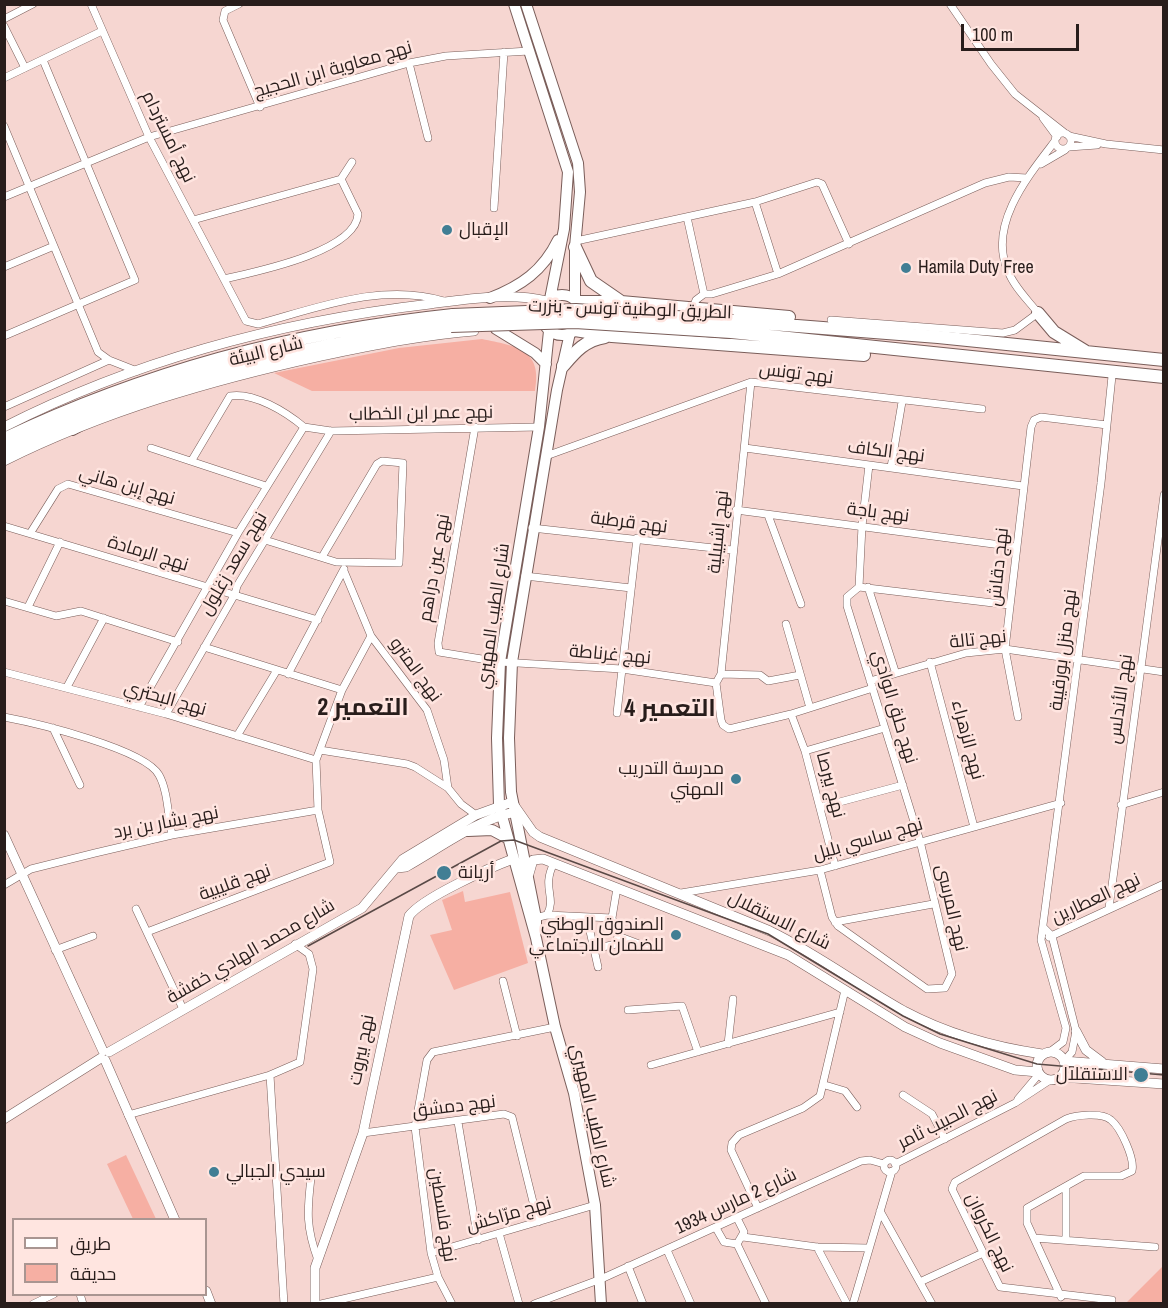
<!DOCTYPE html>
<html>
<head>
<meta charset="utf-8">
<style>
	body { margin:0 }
	#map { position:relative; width:1168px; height:1308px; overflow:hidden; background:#f6d6d1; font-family:"Archivo Narrow",Cairo,sans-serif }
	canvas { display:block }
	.frame { position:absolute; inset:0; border:6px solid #281d1b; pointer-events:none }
	.legend { position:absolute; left:12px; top:1218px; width:195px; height:78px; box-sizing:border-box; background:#ffe5e0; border:2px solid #a99591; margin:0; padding:8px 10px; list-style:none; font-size:18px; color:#281d1b }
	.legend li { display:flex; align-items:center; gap:12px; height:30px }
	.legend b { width:30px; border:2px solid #a99591 }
	.scale { position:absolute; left:961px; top:24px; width:118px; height:27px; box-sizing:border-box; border:3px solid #281d1b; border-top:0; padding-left:8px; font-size:18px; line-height:21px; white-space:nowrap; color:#281d1b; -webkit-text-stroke:4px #ffe5e0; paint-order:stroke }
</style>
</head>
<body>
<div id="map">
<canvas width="1168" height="1308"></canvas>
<div class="frame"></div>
<ul class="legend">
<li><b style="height:8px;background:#fff"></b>طريق</li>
<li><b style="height:16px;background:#f6afa3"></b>حديقة</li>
</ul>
<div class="scale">100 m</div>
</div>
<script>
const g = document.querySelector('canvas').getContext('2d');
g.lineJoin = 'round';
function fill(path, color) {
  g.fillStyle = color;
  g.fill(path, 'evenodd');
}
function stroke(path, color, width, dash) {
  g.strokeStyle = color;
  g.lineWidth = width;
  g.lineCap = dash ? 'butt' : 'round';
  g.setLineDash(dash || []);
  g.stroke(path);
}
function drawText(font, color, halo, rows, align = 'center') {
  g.font = font + ' "Archivo Narrow",Cairo,sans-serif';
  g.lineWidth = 5;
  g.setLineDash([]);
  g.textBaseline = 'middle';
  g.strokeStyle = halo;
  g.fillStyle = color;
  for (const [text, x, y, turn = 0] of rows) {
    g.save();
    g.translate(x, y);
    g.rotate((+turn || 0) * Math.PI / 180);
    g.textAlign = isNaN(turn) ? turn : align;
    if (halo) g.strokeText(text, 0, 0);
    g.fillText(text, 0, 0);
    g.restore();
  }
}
const green = new Path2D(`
	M482 339C516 346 543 349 535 391H312L274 373 399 348Z
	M463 891 465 902 510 892 528 963 454 990 430 935 452 930 442 900Z
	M126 1155 156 1219H133L107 1164Z
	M1163 1266V1303H1126Z`);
const street = new Path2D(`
	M91 4 149 137 246 321 258 324C317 308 382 282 444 301
	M239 4 225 11 223 20 260 107
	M950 4 991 64 1015 94 1066 134
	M4 19 33 4
	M4 26 25 68
	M409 63 428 138
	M4 78 102 31
	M1043 118 1057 137
	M4 126 98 352 109 360 137 371
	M1055 141a8 8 0 1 1 16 0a8 8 0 1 1-16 0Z
	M1069 136 1106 144 1164 150
	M1069 147 1097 145
	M1041 164 1065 150
	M4 197 149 137 409 63 446 56 529 51
	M755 202 778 274
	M494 208 504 52
	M687 217 704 294H712L778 274 985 183 1009 177 1027 178
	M193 220 341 179 352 162
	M576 241 755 202 817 182 822 184 849 244
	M4 267 54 246
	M224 279C254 272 356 252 358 214L341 179
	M693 308 696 300 704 294
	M831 320 1003 333 1015 330 1038 313C1028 300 1014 287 1008 271 987 225 1029 175 1055 141
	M4 336 135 280 43 60
	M4 407 109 360
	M304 427 331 431 539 427
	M475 427 438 643 439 652 500 662 622 669 716 683
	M151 448 266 486
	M745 448 1023 486
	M546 456 751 382 982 409
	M192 460 230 396C254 392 286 412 304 427
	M891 467 902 402
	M736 510 1016 547
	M768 515 801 604
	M4 526 318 620
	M532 528 732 550
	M31 532 58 489 68 484 238 533
	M265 540 336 562 399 563 403 463 382 461 377 464 322 557
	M344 571 371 636 427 710 444 760 448 788 461 804 476 815
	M525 576 631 588
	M859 587 1010 605
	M859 587 862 526 869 465
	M868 587 895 671
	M4 601 56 616 81 611 178 642
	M28 607 60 542
	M786 624 810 708
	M204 647 342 690
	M930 662 974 827
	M4 672 166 714 316 760
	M288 674 344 569
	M721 674 760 675 768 681 800 675
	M870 681 966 653 1005 649 1164 672
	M716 683 721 674 751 382
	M716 683 721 720 723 725 729 729 791 714 873 688
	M67 687 104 618
	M139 707 238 533 304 427
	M617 713 637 538
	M166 714 235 594 237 586 331 431
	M791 714 805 751 835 866
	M4 717C36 723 145 749 159 775 168 791 168 817 172 835
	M1018 717 1005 649 1031 427 1034 420 1041 417 1107 425
	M53 728 80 785
	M237 736 277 670
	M320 750 407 764 415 767 448 788
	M805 751 885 728
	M1121 805 1164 792
	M821 807 903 785
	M820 870 832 917 838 926 927 989 945 988 952 974 920 841 847 606V597L859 587
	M4 885 31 869 95 853 172 835 318 810
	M681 893 820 870 1061 803
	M1109 908 1164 495
	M136 909 183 1009
	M547 915 612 918
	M535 918 547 915C557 897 541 888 554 863
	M587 918 598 967
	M835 922 933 904
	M1044 928 1052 936 1076 1031 1072 1052 1064 1061
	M147 932 330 862 318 810 316 760 342 690 371 636
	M618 936 647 947
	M1049 937 1164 884
	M594 949 616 944 618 936 612 918 617 888
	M55 950 93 936
	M503 981 517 1036
	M628 1010 682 1006 698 1052
	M728 1044 733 999
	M1051 1051 1063 1042 1066 1028 1041 940 1101 483 1112 376
	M651 1065 840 1012
	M270 1075 284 1304
	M825 1085 845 1091 857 1107
	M903 1095 932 1114 945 1139
	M1018 1099 1039 1074
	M128 1115 270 1075 300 1062 313 969 309 954 295 944
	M458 1122 478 1240
	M363 1133 504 1114 512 1117 538 1222
	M884 1166a6 6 0 1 1 12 0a6 6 0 1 1-12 0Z
	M895 1164 1015 1103 1050 1080
	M311 1178C307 1211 306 1228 318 1260
	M1066 1187V1240
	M758 1208 731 1150 732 1143 739 1135 803 1108 820 1096 845 990
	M880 1211 932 1304
	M716 1228 724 1242 737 1244 744 1232 737 1218
	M499 1233 519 1304
	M743 1237 817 1247 868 1248
	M1034 1238 1155 1247
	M737 1244 766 1304
	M817 1247 847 1304
	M667 1250 691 1304
	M431 1253 595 1205
	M628 1266 643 1304
	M922 1281 983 1253
	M80 1294 83 1304
	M1061 1297 1027 1223V1208L1084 1176H1121L1132 1171C1135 1159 1121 1128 1111 1120 1102 1112 1076 1115 1066 1119L955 1182 952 1189 1000 1287 1112 1300
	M33 1304 54 1294
	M321 1304 438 1277
	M452 1304 438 1277 431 1253 415 1127 427 1060 433 1052 555 1027
	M534 1304 601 1279 861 1161 870 1160 884 1164
	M853 1304 892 1171`);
const secondary = new Path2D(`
	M4 427C136 360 284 321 430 304 468 299 510 292 547 301
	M4 461C104 411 212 380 321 356 371 346 423 335 474 331
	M4 835 103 1051
	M397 868 406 867C440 848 476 820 515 812
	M529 874 533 860 543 859 788 955 905 1027 940 1043 1015 1070 1038 1072
	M1076 1031 1086 1050 1102 1062
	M1037 1066a14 14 0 1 1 28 0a14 14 0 1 1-28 0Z
	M109 1052 362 908 403 859 476 815 512 802 533 832 540 837 770 931C817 954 858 985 904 1011 947 1034 994 1047 1042 1054
	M105 1060 175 1220
	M1064 1061 1164 1069
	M1060 1077 1164 1084
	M4 1119 101 1058
	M206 1291 211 1304
	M315 1304V1268L363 1133 409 916C422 898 489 868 513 859`);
const primary = new Path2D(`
	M514 4 568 172 564 229 550 299
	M526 4 578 163 580 192 575 247V300
	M542 315a20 20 0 1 1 40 0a20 20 0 1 1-40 0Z
	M490 298C521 286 543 271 558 240
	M496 329 535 353 546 364
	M549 331 539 427 500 662 497 738 499 805 536 938 555 1027 574 1093 595 1205 601 1304
	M468 831 492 830 507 838
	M536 932V918L511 792 509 738 512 662 557 390 570 333`);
const highway = new Path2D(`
	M575 247 591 281 620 301
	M577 302H621L789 317
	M1038 313 1054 332 1085 351
	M733 321 938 337 1164 360
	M575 330 612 336 864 355
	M731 332 1164 377
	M563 366C575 352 585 340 605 337
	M72 429 92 418
	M4 439C145 372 299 331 453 315
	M4 451C145 382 296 346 451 326`);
const tram = new Path2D(`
	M308 946 501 841 514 840 768 934 903 1016 940 1034 1037 1064 1164 1075`);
const highwayBridge = new Path2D(`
	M453 315 576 310 733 321
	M451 326 575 322 731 332`);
const markers = [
	[447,230,6,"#417e94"],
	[906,268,6,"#417e94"],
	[736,779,6,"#417e94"],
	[444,873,8,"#417e94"],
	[676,935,6,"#417e94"],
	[1141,1075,8,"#417e94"],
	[214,1172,6,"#417e94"]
];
const streetNames = [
	["نهج معاوية ابن الحجيج",333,70,-16],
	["نهج أمستردام",168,137,64],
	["الطريق الوطنية تونس - بنزرت",630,310,2],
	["شارع البيئة",266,352,-14],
	["نهج تونس",796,374,7],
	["نهج عمر ابن الخطاب",421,414,-1],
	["نهج الكاف",886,452,7],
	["نهج إبن هاني",127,486,16],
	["نهج باجة",878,513,7],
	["نهج قرطبة",629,523,7],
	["نهج إشبيلية",719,532,-84],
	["نهج الرمادة",148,554,17],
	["نهج سعد زغلول",234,564,-60],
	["نهج دقاش",999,567,-84],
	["نهج عين دراهم",435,568,-80],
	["شارع الطيب المهيري",494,616,-82],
	["نهج تالة",978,640,-6],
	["نهج منزل بورقيبة",1064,650,-83],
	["نهج غرناطة",610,655,5],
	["نهج المترو",415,670,54],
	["نهج البحتري",165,699,16],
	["نهج الأندلس",1121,699,-82],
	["نهج حلق الوادي",894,707,73],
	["نهج الزهراء",967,740,75],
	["نهج بيرصا",830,785,75],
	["نهج بشار بن برد",166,823,-11],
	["نهج ساسي بليل",868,840,-16],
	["نهج قليبية",235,883,-20],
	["نهج العطارين",1096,899,-25],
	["نهج المرسى",951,908,77],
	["شارع الاستقلال",779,921,26],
	["شارع محمد الهادي خفشة",251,952,-30],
	["نهج بيروت",362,1050,-79],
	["نهج دمشق",454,1107,-7],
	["شارع الطيب المهيري",592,1116,77],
	["نهج الحبيب ثامر",948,1120,-27],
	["شارع 2 مارس 1934",736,1202,-25],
	["نهج فلسطين",442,1215,81],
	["نهج مرّاكش",509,1215,-16],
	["نهج الكروان",989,1233,64]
];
const poiNames = [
	["الإقبال",459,230],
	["Hamila Duty Free",918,268],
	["مدرسة التدريب",724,769,"right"],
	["المهني",724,790,"right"],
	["أريانة",458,873],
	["الصندوق الوطني",664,925,"right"],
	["للضمان الاجتماعي",664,946,"right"],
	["الاستقلال",1128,1075,"right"],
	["سيدي الجبالي",226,1172]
];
const districtNames = [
	["التعمير 2",363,709],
	["التعمير 4",670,710]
];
fill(green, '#f6afa3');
stroke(street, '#7a5e5a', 8);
stroke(secondary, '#7a5e5a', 10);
stroke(primary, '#7a5e5a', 12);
stroke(highway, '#7a5e5a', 14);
stroke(street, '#fff', 7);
stroke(secondary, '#fff', 9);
stroke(primary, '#fff', 10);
stroke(highway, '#fff', 12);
stroke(tram, '#594946', 1.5);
stroke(highwayBridge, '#7a5e5a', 14, []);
stroke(highwayBridge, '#fff', 12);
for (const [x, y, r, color] of markers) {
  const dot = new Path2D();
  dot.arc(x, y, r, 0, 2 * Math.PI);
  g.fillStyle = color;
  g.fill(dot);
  stroke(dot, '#ffe5e0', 2);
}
drawText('18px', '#281d1b', '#ffe5e0', streetNames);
drawText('18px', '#281d1b', '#ffe5e0', poiNames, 'left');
drawText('bold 24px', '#281d1b', '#ffe5e0', districtNames);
</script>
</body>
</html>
